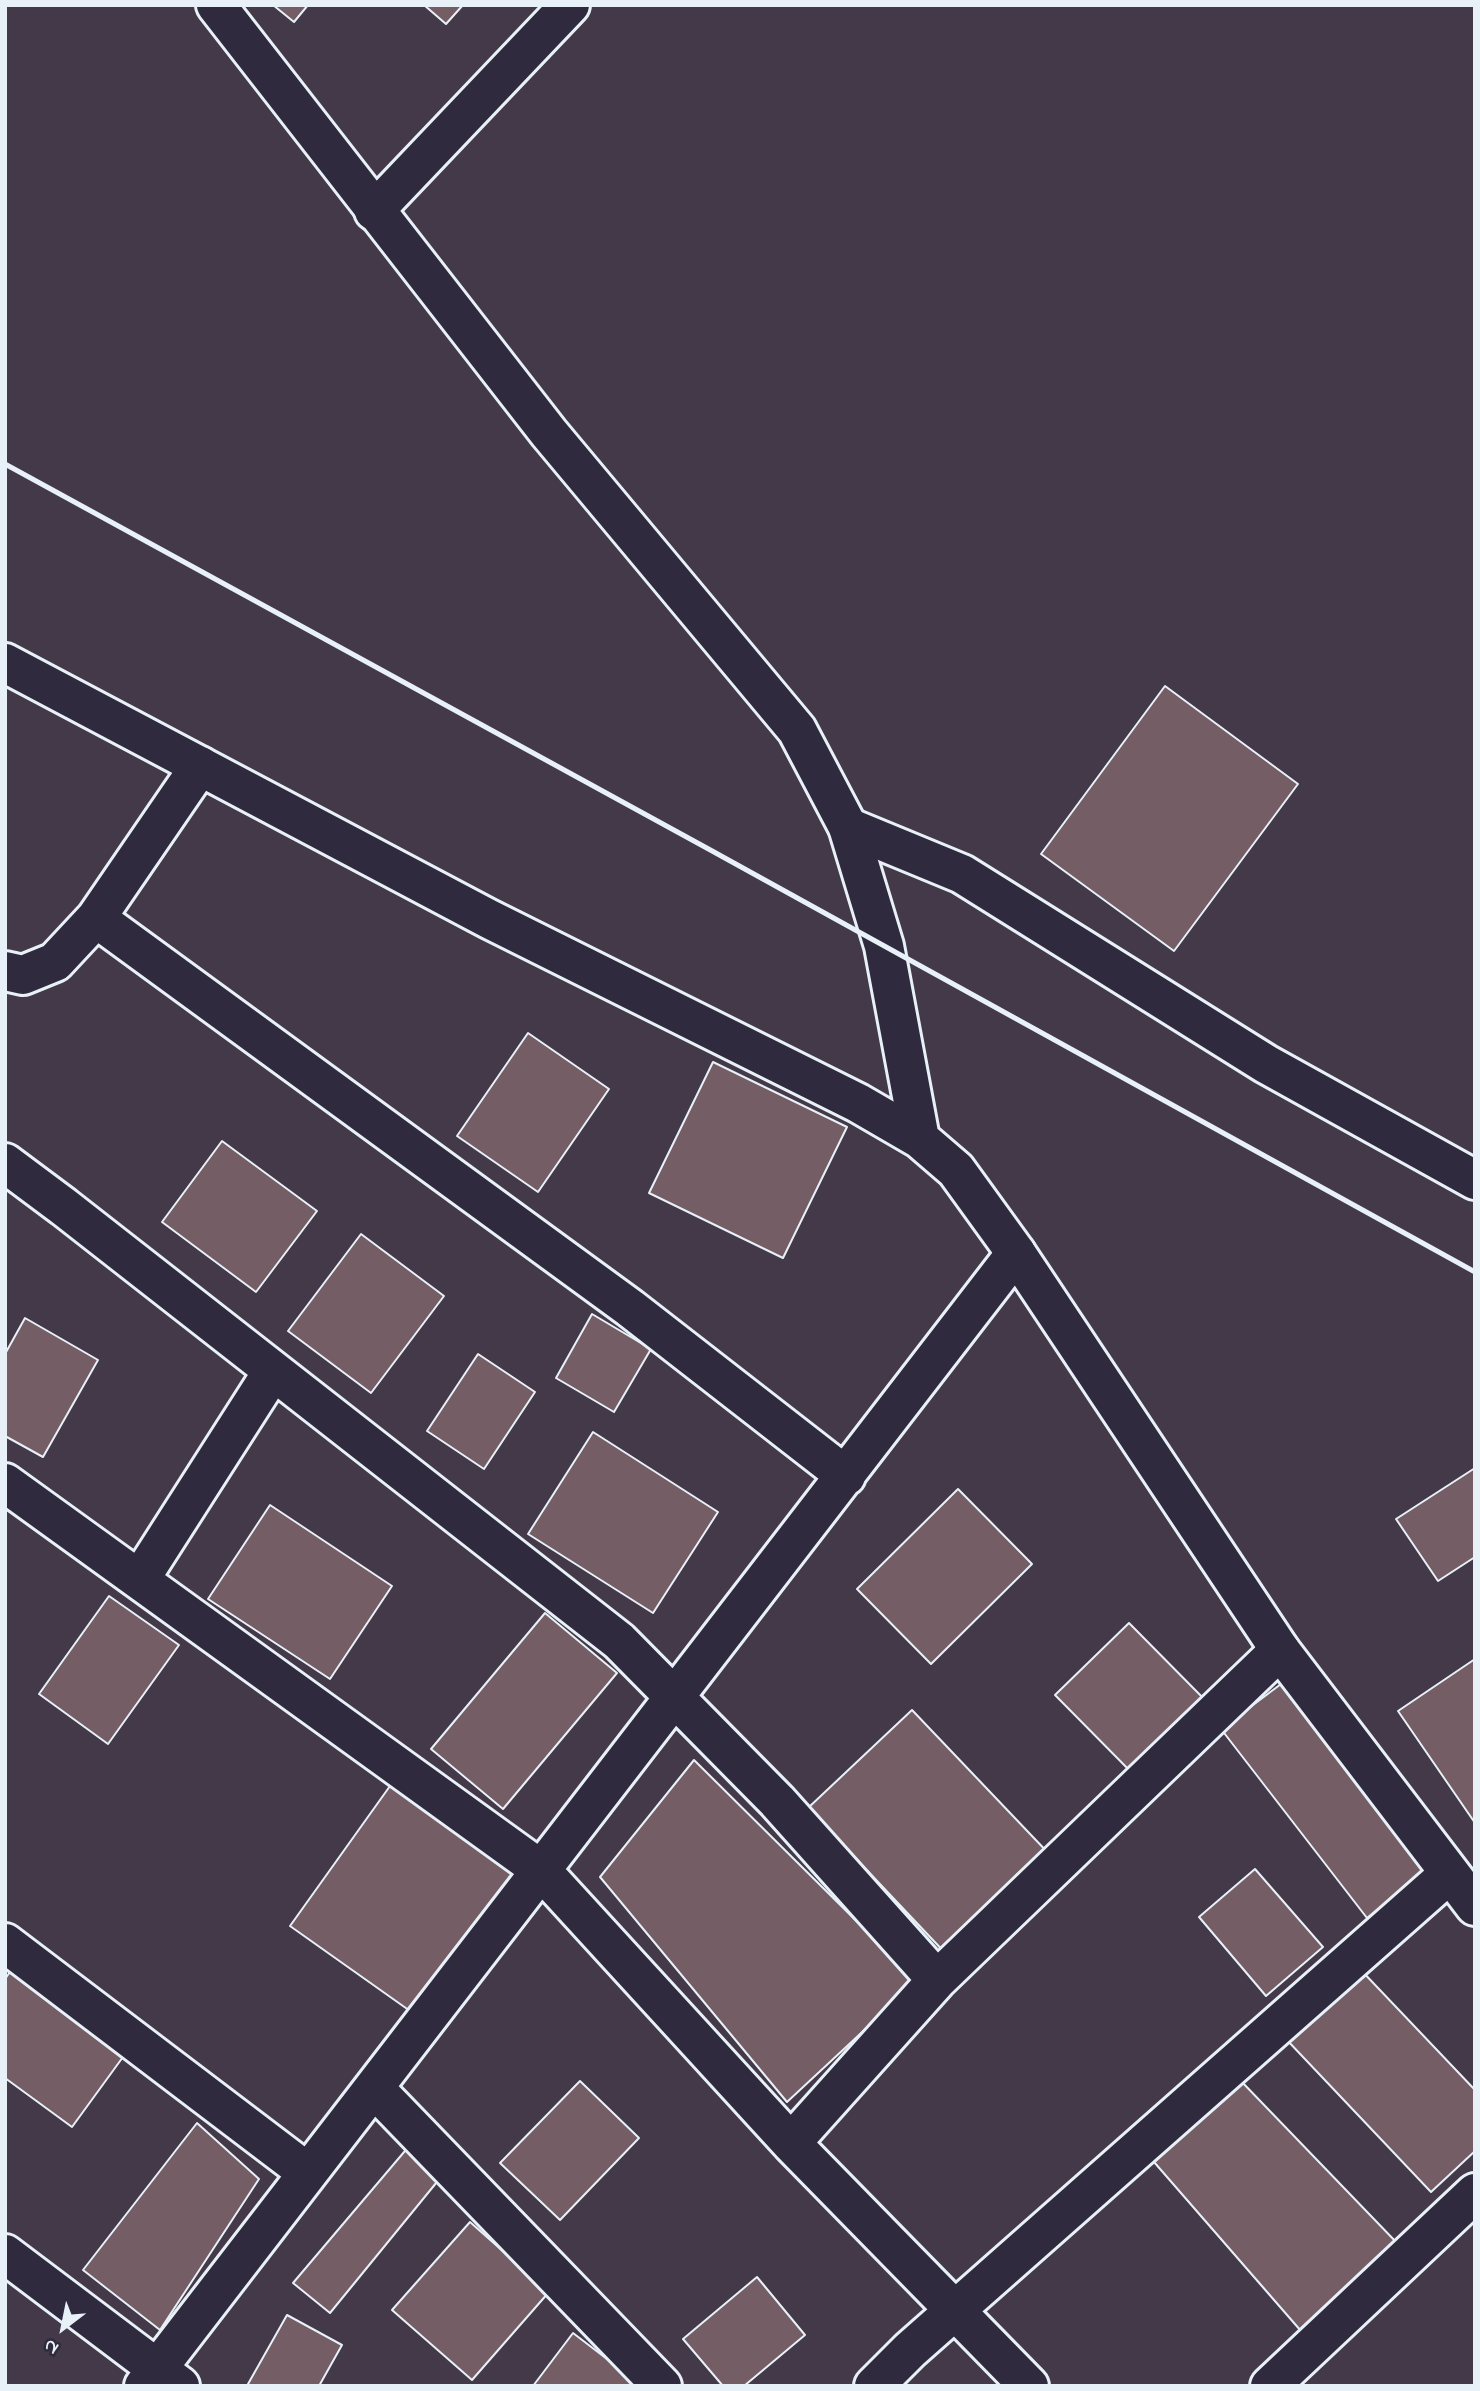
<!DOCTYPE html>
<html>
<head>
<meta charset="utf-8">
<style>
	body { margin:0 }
	#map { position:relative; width:1480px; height:2391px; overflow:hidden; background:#443949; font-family:"Indie Flower",sans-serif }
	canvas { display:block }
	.frame { position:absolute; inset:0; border:7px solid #e8f1f8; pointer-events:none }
	.north { position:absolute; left:28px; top:2293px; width:70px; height:70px; -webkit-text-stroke:5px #2f2a3d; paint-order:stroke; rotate:212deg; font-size:19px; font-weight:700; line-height:28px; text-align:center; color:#e8f1f8 }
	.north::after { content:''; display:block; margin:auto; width:24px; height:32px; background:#e8f1f8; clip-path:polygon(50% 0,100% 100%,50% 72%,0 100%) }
</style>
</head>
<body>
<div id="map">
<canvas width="1480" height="2391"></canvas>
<div class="frame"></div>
<div class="north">N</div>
</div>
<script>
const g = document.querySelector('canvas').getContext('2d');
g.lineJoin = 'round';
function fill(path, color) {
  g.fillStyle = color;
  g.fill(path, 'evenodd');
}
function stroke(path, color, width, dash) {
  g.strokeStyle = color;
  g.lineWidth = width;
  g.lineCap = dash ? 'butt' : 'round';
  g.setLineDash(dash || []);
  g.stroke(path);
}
const building = new Path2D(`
	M273 5H308L294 22Z
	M424 5H463L446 24Z
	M1165 686 1298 784 1174 951 1041 854Z
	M528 1033 609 1089 538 1192 457 1136Z
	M713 1062 847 1127 783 1258 649 1193Z
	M222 1141 317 1211 256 1292 162 1222Z
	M361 1234 444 1296 371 1393 288 1331Z
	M592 1314 651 1349 614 1412 556 1378Z
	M25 1318 98 1360 43 1457 5 1436V1354Z
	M478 1354 535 1392 484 1469 427 1431Z
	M593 1432 718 1512 653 1613 528 1534Z
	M1475 1468V1557L1438 1581 1396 1519Z
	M958 1489 1032 1564 931 1664 857 1589Z
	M270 1505 392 1586 330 1679 208 1599Z
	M109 1596 179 1645 108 1744 39 1694Z
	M545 1613 617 1673 503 1809 431 1749Z
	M1129 1623 1211 1706 1137 1778 1055 1695Z
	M1475 1659V1823L1398 1711Z
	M1281 1684 1426 1872 1367 1918 1221 1729Z
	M912 1710 1052 1857 948 1956 808 1808Z
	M694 1760 917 1981 787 2102 600 1877Z
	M390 1786 527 1883 427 2023 290 1926Z
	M1255 1869 1323 1947 1266 1996 1199 1917Z
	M17 1962 131 2046 72 2127 5 2078V1979Z
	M1359 1968 1475 2090V2151L1431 2192 1285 2038Z
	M1240 2080 1398 2244 1301 2331 1154 2162Z
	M580 2081 639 2138 560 2220 500 2163Z
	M197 2123 259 2179 160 2330 83 2270Z
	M410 2145 441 2177 330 2313 293 2283Z
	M470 2222 549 2292 472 2380 392 2310Z
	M757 2277 805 2335 744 2386H723L683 2339Z
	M287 2315 342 2345 319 2386H251L248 2384Z
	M573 2333 637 2382 634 2386H533Z`);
const street = new Path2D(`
	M374 211 570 5
	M848 827 962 874 1266 1064 1475 1180
	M96 918 630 1308 846 1476
	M5 971 23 975 55 962 96 918 200 766
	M5 1163 64 1207 619 1641 777 1801 937 1980
	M5 1483 541 1870 791 2143 1029 2386
	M140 1579 273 1371
	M5 1943 308 2173
	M374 2088 662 2386
	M791 2143 937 1980 1280 1650
	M5 2254 180 2386
	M144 2386 1016 1253
	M874 2386 910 2350 1449 1874
	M1270 2386 1475 2193`);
const secondary = new Path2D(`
	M216 5 549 433 797 730 848 827 884 946 920 1139
	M5 663 489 919 858 1103 920 1139 956 1170 1016 1253 1280 1650 1475 1906`);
const rail = new Path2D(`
	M5 464 714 852 1475 1272`);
fill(building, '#745d64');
stroke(building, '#e8f1f8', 2);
stroke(street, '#e8f1f8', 44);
stroke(secondary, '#e8f1f8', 44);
stroke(street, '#2f2a3d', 38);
stroke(secondary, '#2f2a3d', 38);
stroke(rail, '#e8f1f8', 5);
</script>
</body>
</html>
